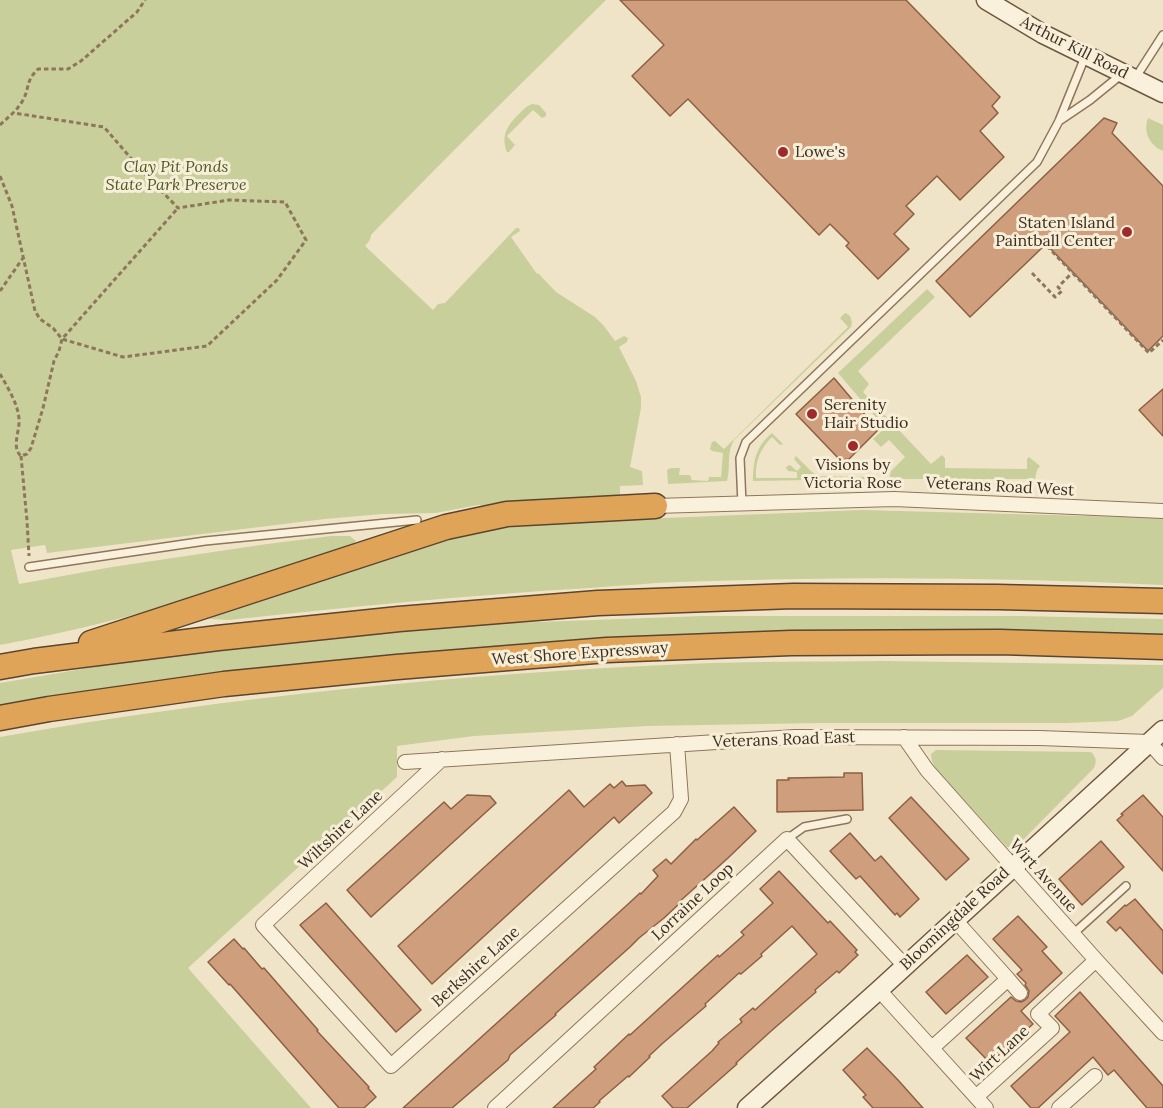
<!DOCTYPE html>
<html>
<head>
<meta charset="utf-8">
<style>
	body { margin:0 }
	canvas { display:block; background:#f0e4c8 }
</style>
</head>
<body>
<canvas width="1163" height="1108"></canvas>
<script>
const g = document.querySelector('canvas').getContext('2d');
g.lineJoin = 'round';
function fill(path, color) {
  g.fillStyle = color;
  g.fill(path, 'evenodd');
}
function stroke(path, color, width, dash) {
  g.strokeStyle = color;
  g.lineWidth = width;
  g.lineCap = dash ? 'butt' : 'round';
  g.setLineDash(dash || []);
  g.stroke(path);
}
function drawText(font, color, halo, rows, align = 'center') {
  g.font = font + ' Lora,serif';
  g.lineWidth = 6;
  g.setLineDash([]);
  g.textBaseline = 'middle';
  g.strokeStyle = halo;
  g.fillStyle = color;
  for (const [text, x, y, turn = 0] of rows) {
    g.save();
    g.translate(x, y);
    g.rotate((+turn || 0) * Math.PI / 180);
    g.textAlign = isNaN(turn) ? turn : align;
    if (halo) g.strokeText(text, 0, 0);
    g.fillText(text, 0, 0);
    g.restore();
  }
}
const green = new Path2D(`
	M0 0H606C527 78 448 155 371 235L370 240 365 246 433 310 438 304 445 303 516 228H519L520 231 511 237 537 274 538 273 556 292 595 317 604 326 615 341 624 336 628 338 627 342 619 347 636 381 641 397V408L630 467 642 471 643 485 620 486V495L492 506 478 505 436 513 383 514 325 519 47 553 45 545 11 550 19 584 112 567 267 544 331 536H350L356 541 352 546C310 560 269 576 226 589 152 611 76 631 0 645Z
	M532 104 539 105 546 113V116L542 118 533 110 507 136 515 145 509 152H507C501 137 506 127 517 116 522 111 526 106 532 104Z
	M1148 118 1163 125V151C1149 145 1143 132 1148 118Z
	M927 289 935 297 858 371 869 384 863 392 931 464 942 455 945 458V468L1027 469V459L1029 457 1040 466 1037 470 1035 479H889L891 471 905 457 889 440 881 447 873 439 885 428 838 373Z
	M845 313C851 314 853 322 851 327L734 440C726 454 731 467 727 481L668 484 667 470 671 468H680L679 475H690L692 480 708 481 709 477H721L723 453 712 451 710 449 712 442 715 441 724 449 848 327 840 318Z
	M772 433 783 444 780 445 772 437C760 449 755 462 756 478H797V472L788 471 786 468 787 466 790 465 797 471 801 467 794 459 796 456 812 472 818 476 868 477 871 479 753 481C753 461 756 446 772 433Z
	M862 510 1163 518V585C1002 577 840 576 679 582 649 583 620 586 590 588 469 595 349 607 229 620L209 619 224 613 455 534 487 529 615 520Z
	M702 616H1018L1163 619V639L947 633 0 708V683L117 663 310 639 510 623Z
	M886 661 1163 665V688L1132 716 1118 721 1067 723H822L647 726 474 736 397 746V777L188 968 311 1108H0V737C226 697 457 674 687 664 753 661 820 662 886 661Z
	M936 750 1091 752C1096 757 1097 761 1094 768L1019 844 1012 848 1007 847 935 768 932 761 931 754Z`);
const building = new Path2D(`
	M620 0H906L1000 97 992 106 998 113 980 131 1004 157 960 200 937 176 906 206 914 214 894 234 909 249 878 279 846 246 849 243 830 224 819 235 688 99 670 116 632 76 664 45Z
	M1104 118 1117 123 1112 133 1163 186V336L1148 351 1046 244 970 317 936 281Z
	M834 378 878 430 849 459 840 460 796 414Z
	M1163 389V436L1139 410Z
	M844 773H862L863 810 777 812V780H789L788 778 844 777Z
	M622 781 626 786 645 785 652 793 619 823 614 817 432 984 398 946 569 790 584 807 610 784 614 788Z
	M467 795 490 796 496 803 371 917 347 890 444 802 451 809Z
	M1143 795 1163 817V871L1117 820 1123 815 1121 814Z
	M911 797 969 859 946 880 889 818Z
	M734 807 756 831 728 858 679 902 680 903 664 918 639 938 630 947 555 1014 556 1015 510 1055 508 1060 452 1108H403L626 906 640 893 641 894 658 876 653 870 666 859 671 864 696 839 697 840Z
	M850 833 875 861 881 856 919 899 900 917 897 913 895 915 860 876 856 879 830 851Z
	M1101 841 1124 867 1082 905 1059 879Z
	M779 871 828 923 830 921 857 950 855 952 858 955 839 973 837 971 815 990 816 992 770 1032 736 1063 737 1064 687 1108H673L662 1096 712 1051 719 1043 718 1042 742 1022 740 1019 753 1008 755 1010 817 954 792 926 761 954 762 956 741 974 739 973 705 1004 706 1006 663 1043 649 1056 650 1057 629 1077 628 1076 599 1101 600 1102 593 1108H553L596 1069 594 1067 629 1034 630 1035 718 955 719 957 744 935 741 932 773 903 760 889Z
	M1135 899 1163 931V974L1120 927 1116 931 1107 922 1125 905 1126 906Z
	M326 903 421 1010 396 1032 300 925Z
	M1018 916 1047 947 1042 951 1062 973 1021 1011 1033 1024 990 1063 966 1038 1011 997 1016 1001 1021 1002 1025 1000 1028 997 1029 991 1025 985 1026 983 1017 974 1022 970 993 939Z
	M234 939 243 949 244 948 262 969 264 968 318 1030 317 1031 369 1087 368 1088 376 1097 364 1108H339L230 984 229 985 208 962Z
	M967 955 988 977 946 1014 926 992Z
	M1080 992 1163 1086V1108H1147L1114 1070 1108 1075 1093 1057 1038 1108H1031L1011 1086 1070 1032 1055 1016Z
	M867 1048 898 1080 923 1108H873L863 1097 866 1095 843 1070Z`);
const path = new Path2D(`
	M0 125C8 117 17 111 23 100 30 87 25 82 38 69H68L81 61 137 12 145 0
	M0 176 12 206 35 311 40 319 53 328 62 339 123 357 207 346 277 280 306 240 285 202 229 200 178 208 142 171 104 127 14 113
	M1047 246 1149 353 1163 340
	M1032 273 1055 297 1062 291 1058 287 1072 273
	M0 291 23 258
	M0 374C8 388 18 404 19 419 20 432 11 447 21 456L27 454 31 448 43 408 54 361 59 351 62 339 178 208
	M21 456 27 521 29 556`);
const lane = new Path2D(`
	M1136 77 1163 35
	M1059 121 1090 100 1122 74
	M742 504 740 458 746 442 1037 162 1059 121 1085 57
	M29 567 205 541 417 520
	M787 839 804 827 847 819
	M1073 934 1126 886`);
const street = new Path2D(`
	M655 506 894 499 1163 511
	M904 737 927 770 1096 960 1163 1033
	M442 759 263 925 391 1066 674 812 681 799 677 744
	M405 762 795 737 1039 738 1149 742 1163 758
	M1008 979 1020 993
	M879 990 986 1108
	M932 1048 1008 979 955 920
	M976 1097 1052 1028 1038 1014 1096 960
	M495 1108 787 839 905 966
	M1059 1108 1095 1076`);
const secondary = new Path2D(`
	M986 0 1043 34 1163 93
	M747 1108 879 990 1163 730`);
const highway = new Path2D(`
	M91 643 446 527 507 514 655 506
	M0 667 34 661 218 638 399 619 598 603 793 596 998 597 1163 601
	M0 718 49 709 224 684 397 667 607 650 791 643 1000 642 1163 647`);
const markers = [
	[783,152,6,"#9e2a2b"],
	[1127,232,6,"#9e2a2b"],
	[812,414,6,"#9e2a2b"],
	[853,446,6,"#9e2a2b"]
];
const streetNames = [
	["Arthur Kill Road",1074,48,27],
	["Veterans Road West",1000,487,3],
	["West Shore Expressway",580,654,-4],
	["Veterans Road East",784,740,-2],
	["Wiltshire Lane",341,830,-43],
	["Wirt Avenue",1043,876,48],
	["Lorraine Loop",693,902,-43],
	["Bloomingdale Road",955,919,-43],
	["Berkshire Lane",476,967,-42],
	["Wirt Lane",1000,1054,-43]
];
const poiNames = [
	["Lowe's",795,152],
	["Staten Island",1115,223,"right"],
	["Paintball Center",1115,241,"right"],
	["Serenity",824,405],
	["Hair Studio",824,423],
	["Visions by",853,465,"center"],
	["Victoria Rose",853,483,"center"]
];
const parkNames = [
	["Clay Pit Ponds",176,167],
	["State Park Preserve",176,185]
];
fill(green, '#c9cf9b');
fill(building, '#cf9f7d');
stroke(building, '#8d5f41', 1.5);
stroke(lane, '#8d765c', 10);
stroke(street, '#8d765c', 16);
stroke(secondary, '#6f573f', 21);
stroke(highway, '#5b4430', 27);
stroke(path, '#8d765c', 3, [4.5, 3]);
stroke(lane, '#faf1dc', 7);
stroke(street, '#faf1dc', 14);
stroke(secondary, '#faf1dc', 18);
stroke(highway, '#e0a458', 24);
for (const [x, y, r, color] of markers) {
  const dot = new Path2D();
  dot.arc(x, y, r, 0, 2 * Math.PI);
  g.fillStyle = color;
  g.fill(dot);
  stroke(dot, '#f7eed8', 2);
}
drawText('16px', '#3d2e20', '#f7eed8', streetNames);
drawText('16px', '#3d2e20', '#f7eed8', poiNames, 'left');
drawText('italic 16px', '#4d5a26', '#f7eed8', parkNames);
</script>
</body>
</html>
